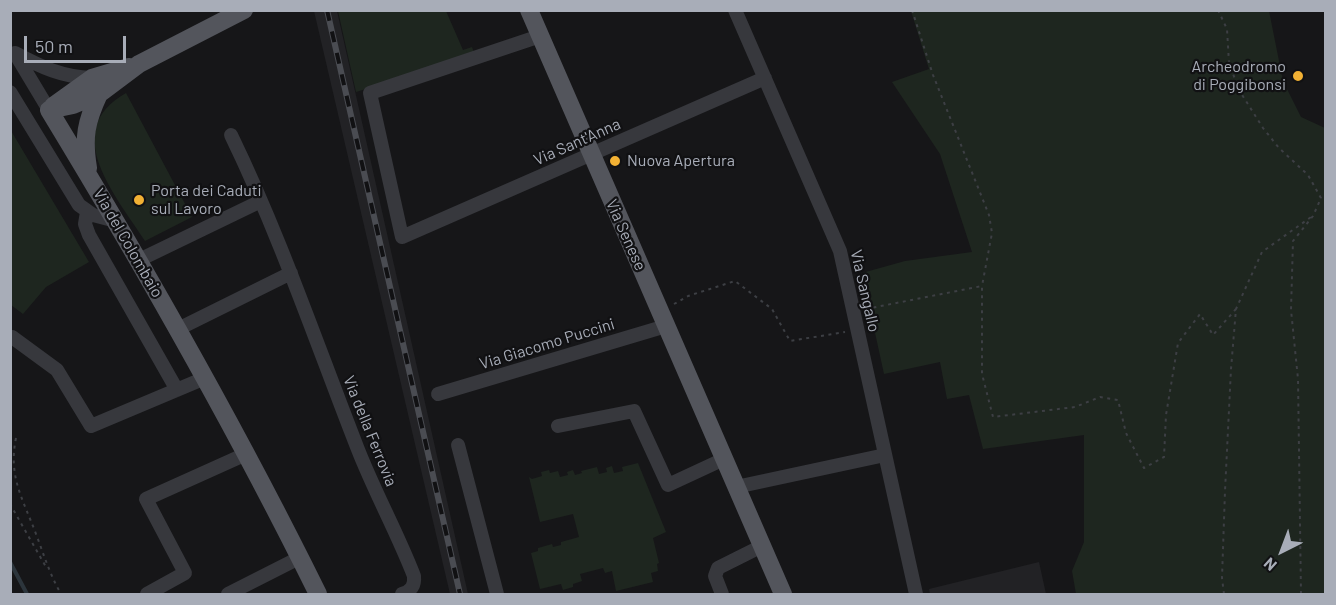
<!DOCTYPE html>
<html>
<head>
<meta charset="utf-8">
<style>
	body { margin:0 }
	#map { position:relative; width:1336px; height:605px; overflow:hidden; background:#161618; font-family:Barlow,sans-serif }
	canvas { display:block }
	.frame { position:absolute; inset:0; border:12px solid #a8adb8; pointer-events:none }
	.north { position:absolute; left:1252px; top:521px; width:60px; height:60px; -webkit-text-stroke:4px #111113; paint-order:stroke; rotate:222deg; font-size:16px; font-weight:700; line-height:24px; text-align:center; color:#a8adb8 }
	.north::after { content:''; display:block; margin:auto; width:21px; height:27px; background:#a8adb8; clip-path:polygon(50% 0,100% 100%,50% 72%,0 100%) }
	.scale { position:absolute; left:24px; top:36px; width:102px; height:27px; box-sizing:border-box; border:3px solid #a8adb8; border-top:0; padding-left:8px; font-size:18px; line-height:21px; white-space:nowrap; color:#a8adb8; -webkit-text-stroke:4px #111113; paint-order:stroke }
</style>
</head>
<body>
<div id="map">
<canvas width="1336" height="605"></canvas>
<div class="frame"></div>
<div class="north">N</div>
<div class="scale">50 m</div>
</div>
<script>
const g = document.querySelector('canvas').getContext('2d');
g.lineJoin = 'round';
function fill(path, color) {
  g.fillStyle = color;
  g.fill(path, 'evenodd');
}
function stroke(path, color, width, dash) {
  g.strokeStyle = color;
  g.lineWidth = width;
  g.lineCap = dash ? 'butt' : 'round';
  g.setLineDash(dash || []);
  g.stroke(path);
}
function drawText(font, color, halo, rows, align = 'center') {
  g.font = font + ' Barlow,sans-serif';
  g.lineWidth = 4.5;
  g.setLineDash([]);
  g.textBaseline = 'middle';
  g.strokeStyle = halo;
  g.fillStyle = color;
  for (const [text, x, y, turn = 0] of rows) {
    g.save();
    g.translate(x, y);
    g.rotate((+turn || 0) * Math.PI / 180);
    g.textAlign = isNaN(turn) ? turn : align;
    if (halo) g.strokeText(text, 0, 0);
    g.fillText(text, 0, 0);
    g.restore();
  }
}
const built = new Path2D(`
	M314 11H337L468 594H450Z
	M1039 562 1046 594H930L929 589Z`);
const green = new Path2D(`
	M338 11H446L463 50 472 47 475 55 356 92Z
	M911 11H1269L1283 81 1301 117 1325 128V594H1076L1072 571 1084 542V435L983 449 969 395 947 399 940 362 884 374 862 273 905 261 972 252 940 154 892 82 929 69Z
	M126 93 192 217 145 241C117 197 58 131 126 93Z
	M10 129 89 262 46 287 23 314 11 305Z
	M638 463 666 532 653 538 659 563 657 564 658 571 651 573 653 582 616 591 612 571 605 573 603 568 580 574 582 581 573 584V587L563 590 561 584 540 589 531 553 538 551V548L552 544 553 547 561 545V542L579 537 573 514 540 522 529 477 532 479 542 476 541 472 549 470 550 473 558 471 560 477 568 475 567 472 573 470 575 475 582 473 581 471 597 467 599 474 607 472 606 468 612 466 614 473 623 471 622 467Z`);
const stream = new Path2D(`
	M10 562 27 594`);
const path = new Path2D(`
	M912 10 933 75 989 215 992 233 982 286
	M1218 10 1227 29 1229 63 1239 90 1263 128 1279 148 1308 175 1321 198 1313 216 1293 241 1291 310 1298 379 1301 594
	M674 304 688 296 735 281 772 309 790 341 845 332
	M866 309 982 286V374L993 417 1075 407 1100 397 1118 400 1126 433 1144 468 1164 457 1166 415 1178 343 1200 314 1213 335 1236 309
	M16 438C8 477 23 499 36 534 44 555 50 575 61 594
	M10 504 46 567
	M1224 594 1222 578 1225 491 1231 369 1236 309 1262 252 1311 217`);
const minor = new Path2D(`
	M735 10 840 251 916 594
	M540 36 370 93 402 237 765 78
	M15 53C41 67 62 77 92 78
	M16 55 49 110
	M10 92 79 205 93 215 116 221
	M231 135C280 236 316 342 357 447 374 491 397 532 414 576 415 586 411 591 402 594
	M87 212 85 224 89 235 177 390
	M139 260 261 201
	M178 329 291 273
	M12 337 57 370 91 426 205 378
	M438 394 666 326
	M558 426 634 411 668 485 724 459
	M458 445 497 594
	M736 487 885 455
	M147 594 185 573 146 499 246 454
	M228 594 299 558
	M722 594 715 576 718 568 762 546`);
const major = new Path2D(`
	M529 10 783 594
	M53 106 92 78 129 67
	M49 110C145 268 236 428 318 594
	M49 110 73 105 99 94 139 64 244 10
	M88 168C83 137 86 122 99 94`);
const rail = new Path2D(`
	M327 10 460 594`);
const markers = [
	[1298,76,6,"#f2b134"],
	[615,161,6,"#f2b134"],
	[139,200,6,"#f2b134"]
];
const poiNames = [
	["Archeodromo",1286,67,"right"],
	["di Poggibonsi",1286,85,"right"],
	["Nuova Apertura",627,161],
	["Porta dei Caduti",151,191],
	["sul Lavoro",151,209]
];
const streetNames = [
	["Via Sant'Anna",577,142,-24],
	["Via Senese",626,235,66],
	["Via del Colombaio",128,243,60],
	["Via Sangallo",865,291,77],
	["Via Giacomo Puccini",547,344,-17],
	["Via della Ferrovia",370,431,68]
];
fill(built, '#222225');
fill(green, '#1e261f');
stroke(stream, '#2c353c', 4);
stroke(path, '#3d3f44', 2, [3, 4.5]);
stroke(minor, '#37383d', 14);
stroke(major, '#53555c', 18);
stroke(rail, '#4a4c52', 6);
stroke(rail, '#111113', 4, [11]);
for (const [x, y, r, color] of markers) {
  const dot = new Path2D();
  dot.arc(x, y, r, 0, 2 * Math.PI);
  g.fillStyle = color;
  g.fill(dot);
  stroke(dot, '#111113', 2);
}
drawText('16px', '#a8adb8', '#111113', poiNames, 'left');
drawText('16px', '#a8adb8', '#111113', streetNames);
</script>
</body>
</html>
